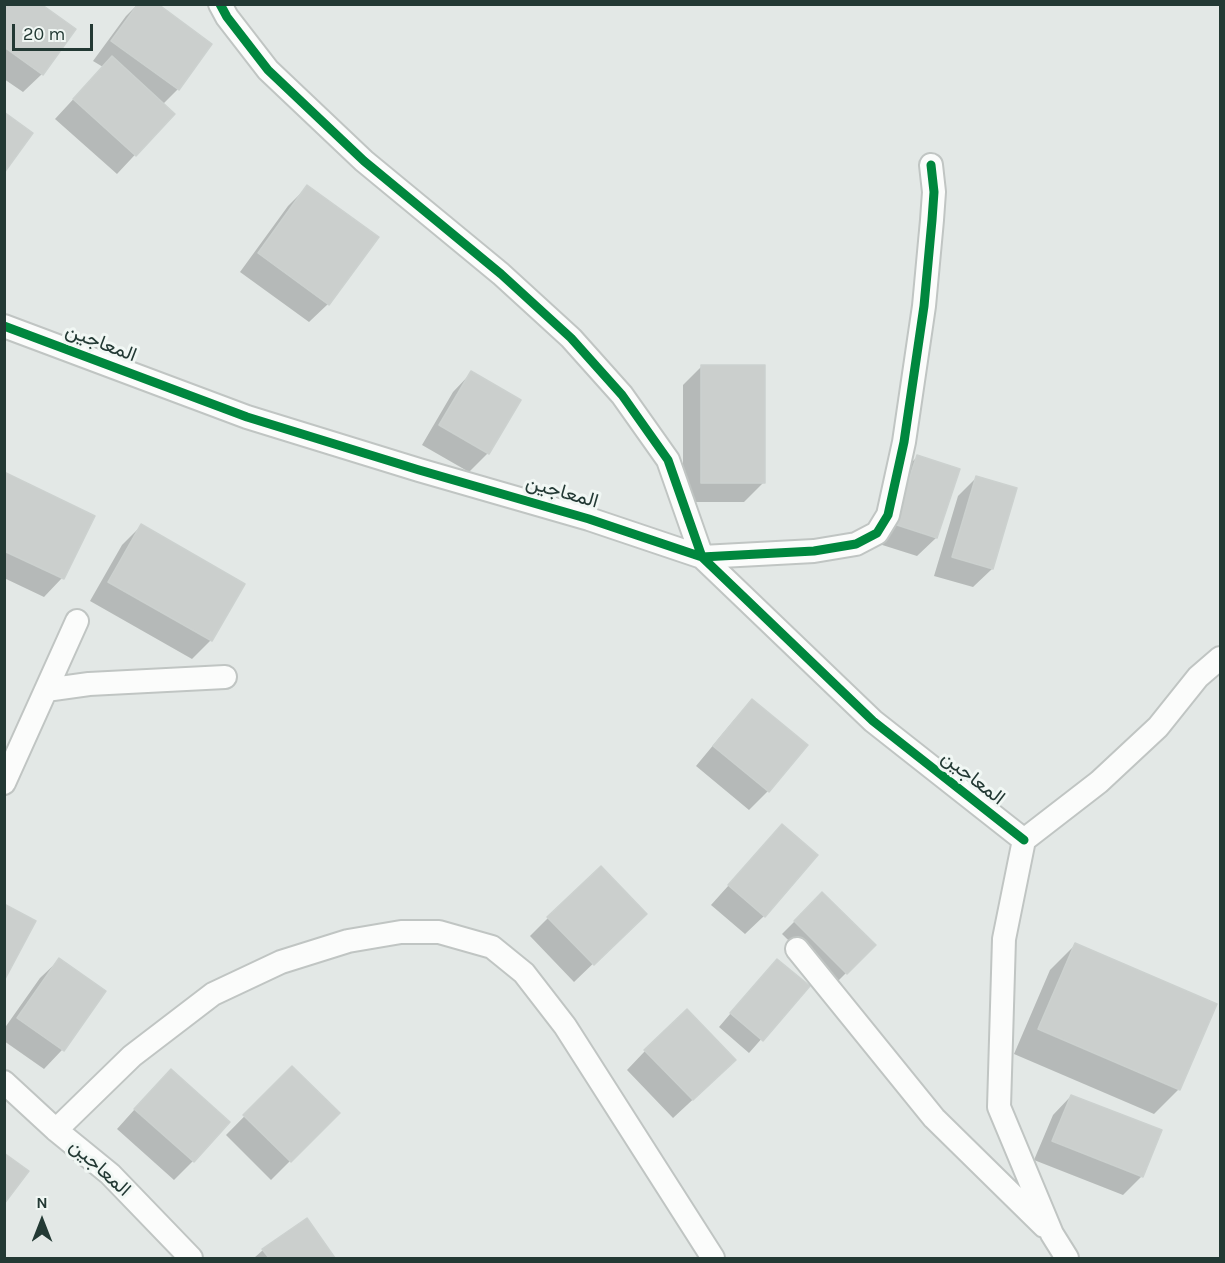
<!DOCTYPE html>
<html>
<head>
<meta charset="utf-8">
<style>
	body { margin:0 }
	#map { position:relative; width:1225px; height:1263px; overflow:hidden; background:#e3e8e6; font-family:Karla,sans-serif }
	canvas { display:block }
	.frame { position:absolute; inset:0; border:6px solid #233934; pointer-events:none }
	.north { position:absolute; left:12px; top:1191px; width:60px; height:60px; -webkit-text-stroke:4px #f1f7f4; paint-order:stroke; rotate:0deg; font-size:16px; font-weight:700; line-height:24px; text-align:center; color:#233934 }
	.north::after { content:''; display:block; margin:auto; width:21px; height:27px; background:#233934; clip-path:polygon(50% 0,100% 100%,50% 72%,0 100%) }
	.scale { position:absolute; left:12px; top:24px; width:81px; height:27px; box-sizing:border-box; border:3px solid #233934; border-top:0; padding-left:8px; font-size:18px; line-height:21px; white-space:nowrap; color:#233934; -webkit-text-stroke:4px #f1f7f4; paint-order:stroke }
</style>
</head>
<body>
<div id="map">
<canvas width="1225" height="1263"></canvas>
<div class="frame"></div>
<div class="north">N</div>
<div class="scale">20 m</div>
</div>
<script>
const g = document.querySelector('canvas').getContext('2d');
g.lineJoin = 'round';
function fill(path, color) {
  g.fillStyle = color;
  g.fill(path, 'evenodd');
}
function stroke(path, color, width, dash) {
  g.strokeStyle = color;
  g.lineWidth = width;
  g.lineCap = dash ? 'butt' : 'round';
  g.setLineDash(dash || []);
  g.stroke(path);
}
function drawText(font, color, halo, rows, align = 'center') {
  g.font = font + ' Karla,Vazirmatn,sans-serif';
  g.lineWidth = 6;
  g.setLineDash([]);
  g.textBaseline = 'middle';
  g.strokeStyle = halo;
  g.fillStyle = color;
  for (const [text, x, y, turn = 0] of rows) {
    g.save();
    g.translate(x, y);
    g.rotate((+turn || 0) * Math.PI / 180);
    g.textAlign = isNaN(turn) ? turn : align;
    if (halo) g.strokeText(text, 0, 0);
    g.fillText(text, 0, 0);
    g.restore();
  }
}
const shadow = new Path2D(`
	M6 4H39L42 74 23 92 4 79V6Z
	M138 4H155L178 89 163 104 173 114 117 174 55 119 103 67 93 61 126 16Z
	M307 187 328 304 309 322 240 272 288 206Z
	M702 366 763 483 744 502H683V385Z
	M471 373 519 400 488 453 469 472 422 445 453 392Z
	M917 457 936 538 917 556 876 543 898 476Z
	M4 474 93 517 62 578 44 597 4 578Z
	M977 477 1016 489 992 569 973 587 934 576 958 496Z
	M141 526 211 640 192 659 90 601 122 545Z
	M752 701 768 791 749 810 696 766 734 720Z
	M782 826 764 916 745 934 711 905Z
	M822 894 874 945 834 985 782 934Z
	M548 918 626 932 574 982 530 936Z
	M1075 945 1179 1089 1154 1114 1014 1054 1050 970Z
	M59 960 104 991 62 1050 44 1069 4 1041V1029L40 978Z
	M765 973 808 986 749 1053 719 1027Z
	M645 1051 715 1079 673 1118 627 1070Z
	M292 1068 338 1113 271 1180 226 1135Z
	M152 1090 193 1161 174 1180 117 1129Z
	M1071 1096 1142 1176 1123 1195 1034 1160 1053 1115Z
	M307 1220 333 1258H254L263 1250Z`);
const building = new Path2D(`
	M8 4H41L76 29 43 75 4 47V10Z
	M138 4H158L212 44 179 90 111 41Z
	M112 56 175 114 136 156 73 99Z
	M4 112 33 133 4 173Z
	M307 185 379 237 329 305 258 253Z
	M701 365H765V483H701Z
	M471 371 521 400 489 454 439 425Z
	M917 455 960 469 937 538 894 524Z
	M4 472 95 516 64 579 4 551Z
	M976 476 1017 488 993 569 952 557Z
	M141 524 245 584 212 641 108 582Z
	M752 699 808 745 769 792 713 746Z
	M782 824 818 855 765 917 728 885Z
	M601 866 647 914 594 965 547 917Z
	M822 892 876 945 847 974 794 921Z
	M4 904 36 921 4 981Z
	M1075 943 1217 1004 1180 1090 1038 1029Z
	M59 958 106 991 64 1051 17 1018Z
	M777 959 810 986 763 1041 730 1013Z
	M687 1009 736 1060 693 1100 644 1050Z
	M292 1066 340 1113 291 1162 243 1115Z
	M171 1069 230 1122 194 1162 134 1109Z
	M1071 1095 1162 1130 1143 1177 1052 1141Z
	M4 1153 29 1171 4 1204Z
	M307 1218 335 1258H269L262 1249Z`);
const street = new Path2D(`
	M220 4 227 17 268 70 364 161 501 274 571 338 622 395 668 460 702 557 814 551 856 544 877 533 888 515 904 442 924 306 932 220 934 192 931 165
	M4 326 247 417 419 470 589 519 702 557 873 721 1024 840
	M46 690 89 684 225 677
	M4 783 77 621
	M797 949 934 1118 1044 1226
	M4 1082 56 1130 110 1174 191 1258
	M56 1130 132 1056 213 994 281 962 348 941 401 932H439L492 947 524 973 565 1026 713 1258
	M1067 1258 1052 1234 999 1107 1004 939 1024 840 1099 782 1158 727 1198 677 1220 658`);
const cycleway = new Path2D(`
	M220 4 227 17 268 70 364 161 501 274 571 338 622 395 668 460 702 557 814 551 856 544 877 533 888 515 904 442 924 306 932 220 934 192 931 165
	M4 326 247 417 419 470 589 519 702 557 873 721 1024 840`);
const streetNames = [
	["المعاجين",101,343,21],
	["المعاجين",562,492,16],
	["المعاجين",973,778,38],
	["المعاجين",100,1168,42]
];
fill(shadow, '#0003');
fill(building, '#cbcfcd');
stroke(building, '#ccd1cf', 1.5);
stroke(street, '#c0c5c3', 26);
stroke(street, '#fbfcfb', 22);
stroke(cycleway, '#00873e', 9);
drawText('20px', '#233934', '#f1f7f4', streetNames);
</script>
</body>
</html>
